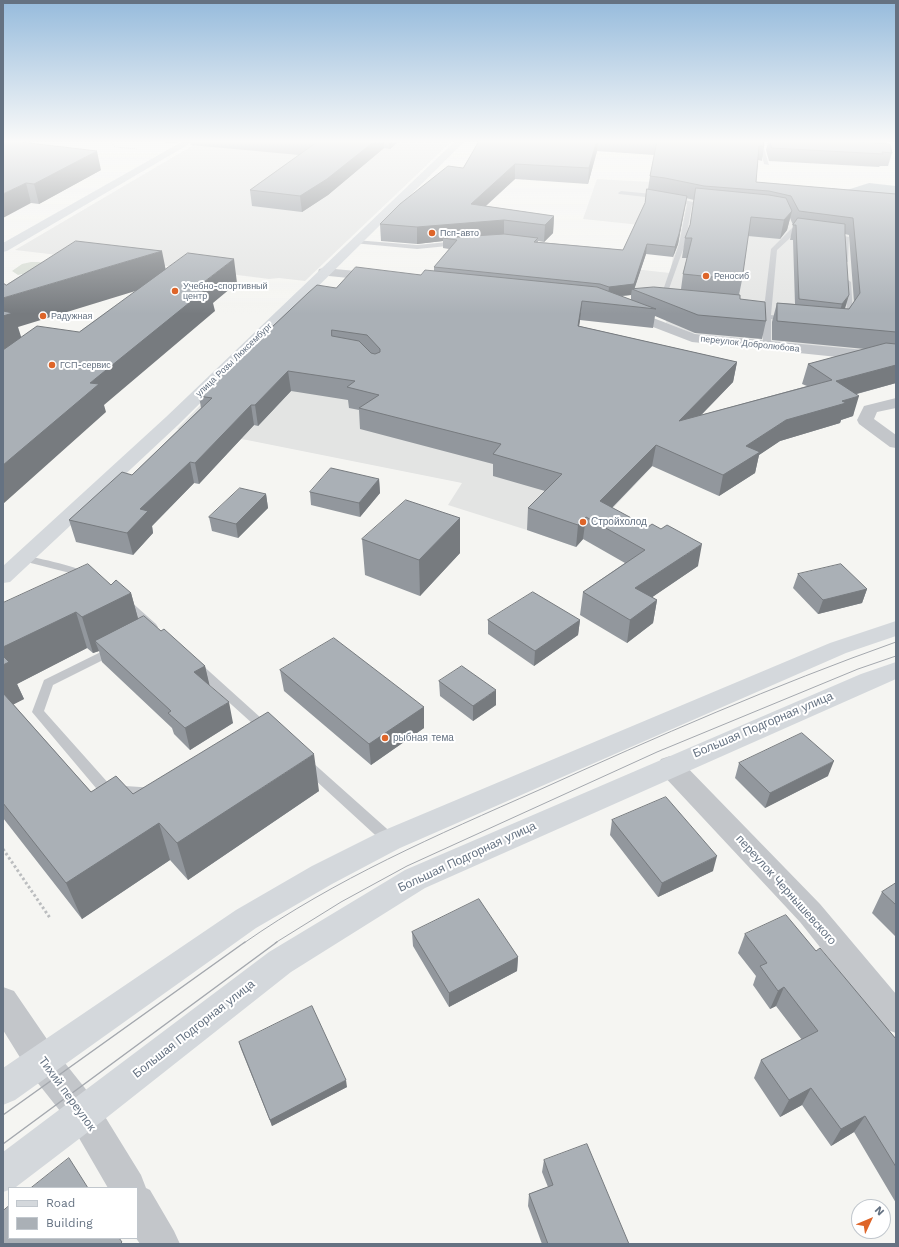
<!DOCTYPE html>
<html>
<head>
<meta charset="utf-8">
<style>
	body { margin:0 }
	#map { position:relative; width:899px; height:1247px; overflow:hidden; background:#f5f5f2; font-family:"Work Sans",sans-serif }
	canvas { display:block }
	.frame { position:absolute; inset:0; border:4px solid #657282; pointer-events:none }
	.legend { position:absolute; left:8px; top:1187px; width:130px; height:52px; box-sizing:border-box; background:#fff; border:1px solid #c1c7cd; margin:0; padding:5px 7px; list-style:none; font-size:12px; color:#657282 }
	.legend li { display:flex; align-items:center; gap:8px; height:20px }
	.legend b { width:20px; border:1px solid #c1c7cd }
	.north { position:absolute; left:851px; top:1199px; width:40px; height:40px; box-sizing:border-box; background:#fff; border:1px solid #c1c7cd; border-radius:50%; rotate:46deg; font-size:11px; font-weight:700; line-height:16px; text-align:center; color:#657282 }
	.north::after { content:''; display:block; margin:auto; width:14px; height:18px; background:#de6529; clip-path:polygon(50% 0,100% 100%,50% 72%,0 100%) }
</style>
</head>
<body>
<div id="map">
<canvas width="899" height="1247"></canvas>
<div class="frame"></div>
<ul class="legend">
<li><b style="height:5px;background:#d4d8dc"></b>Road</li>
<li><b style="height:11px;background:#aab0b6"></b>Building</li>
</ul>
<div class="north">N</div>
</div>
<script>
const g = document.querySelector('canvas').getContext('2d');
g.lineJoin = 'round';
function fill(path, color) {
  g.fillStyle = color;
  g.fill(path, 'evenodd');
}
function stroke(path, color, width, dash) {
  g.strokeStyle = color;
  g.lineWidth = width;
  g.lineCap = dash ? 'butt' : 'round';
  g.setLineDash(dash || []);
  g.stroke(path);
}
function drawText(font, color, halo, rows, align = 'center') {
  g.font = font + ' "Work Sans",sans-serif';
  g.lineWidth = 4;
  g.setLineDash([]);
  g.textBaseline = 'middle';
  g.strokeStyle = halo;
  g.fillStyle = color;
  for (const [text, x, y, turn = 0] of rows) {
    g.save();
    g.translate(x, y);
    g.rotate((+turn || 0) * Math.PI / 180);
    g.textAlign = isNaN(turn) ? turn : align;
    if (halo) g.strokeText(text, 0, 0);
    g.fillText(text, 0, 0);
    g.restore();
  }
}
const built = new Path2D(`
	M202 140H453L305 281 279 278 269 279 143 263 134 264 15 250Z
	M597 179 650 182 896 210V354L787 345 692 333 666 323 669 293 628 290 634 269 670 273 678 229 583 219Z
	M271 334 699 374 733 382 576 547 527 530 448 505 462 483 247 440 177 429Z`);
const green = new Path2D(`
	M31 262H38L97 269 32 272 18 275 12 271 22 264Z`);
const water = new Path2D(`
	M869 183 896 186V205L847 190Z`);
const pathFar1 = new Path2D(`
	M109 140 115 147 137 149`);
const path = new Path2D(`
	M3 849 50 918`);
const lane = new Path2D(`
	M759 144 763 145 769 165 764 164Z
	M621 191 663 195 710 206 707 208 692 205 685 244 665 300 660 299 679 244 687 204 663 199 619 194 618 193Z
	M792 228 809 232 806 234 794 232 789 239 777 250 771 315 787 317 791 319 787 321 771 319V346L767 348 763 346V317L771 249Z
	M831 233 849 237 848 262 843 261V238L829 236V234Z
	M355 240 417 245 458 241 461 243 458 245 417 249 353 243V241Z
	M848 280 851 282 853 312 847 323H844L840 321 847 312 845 282Z
	M23 555C36 558 84 567 91 576L86 579 70 573 19 560 18 558 19 556Z
	M125 599 129 600 156 624 158 627 156 630H148L121 604 120 602 121 600Z
	M113 646 117 647 119 650 117 653 53 685 44 711 110 785 155 788 157 792 155 796 148 798 101 794 32 712 44 680Z
	M196 662 200 663 271 727 273 730 271 733 267 735 263 733 192 669 190 666 192 663Z
	M307 760 312 762 395 836 397 840 395 844 390 846 385 844 302 768 301 765 302 762Z`);
const street = new Path2D(`
	M324 268 378 273 383 274 385 277 383 280 378 281 319 275 318 272 319 269Z
	M627 308 695 334 896 353V363L692 342 622 315 620 312 622 309Z
	M896 398V408L877 412 874 419 896 435V448L890 447 859 424 857 420 864 406Z
	M670 756 679 759 820 904 896 994V1033L885 1029 800 922 661 773 657 766 661 759Z
	M3 987 14 991 53 1048 96 1102 141 1175 146 1188 150 1190 174 1231 180 1244H140L136 1238 137 1188H108L72 1126 29 1072 3 1030Z`);
const secondary = new Path2D(`
	M185 140H196L7 251 3 252V243Z
	M456 140H466L178 425 10 582 3 583V566L166 417Z
	M896 621V636L846 653 400 848 332 884 256 928 15 1100 3 1105V1068L236 910 312 866 380 832 830 643Z
	M896 662V679L425 888 291 972 96 1126 16 1187 9 1188V1190L3 1192V1152L269 952 405 870 861 674Z`);
const tramFar1 = new Path2D(`
	M244 943C335 879 437 835 539 790 656 737 775 685 896 642
	M275 943 341 902 407 866 657 752 858 669 896 656`);
const tram = new Path2D(`
	M3 1115 245 942
	M3 1144 277 942`);
const wall = new Path2D(`
	M3 140 101 170 39 204 31 203Z
	M137 140H183L176 143Z
	M190 140H400L390 149 384 148 328 195 302 212 252 206 250 190 299 155 191 145Z
	M480 140H887L886 143 892 153 888 166H880L879 167 769 161 766 150 768 142 763 141 764 146 762 161 758 160 756 182 896 194V383L857 394 853 416 841 420 840 423 780 441 759 455 755 473 719 496 652 466 612 508 698 566 652 597 657 600 653 623 627 643 580 615 583 592 625 563 583 539 576 547 527 530 528 508 545 491 493 476V464L360 429 359 410 349 408 348 400 291 391 258 426 254 425 199 484 194 483 152 526 153 533 133 555 76 542 69 520 132 475 201 408 199 396 336 288 421 275 434 271V267L449 249 443 248V241L417 244 381 241 380 224 463 168ZM597 151 654 155 650 176 648 189 645 203 623 250 538 242V241L544 242 553 233 554 216 486 206 515 179 588 184ZM686 198 694 200 690 225 685 238 682 258H687L683 274 681 289H634L646 254 673 257 678 244ZM790 218 793 225 790 240H793L795 304 777 303 772 322V340L865 349 808 364 802 384 807 386 701 415 733 382 737 362 579 326 580 320 653 328 655 316 695 333 762 339 766 321 740 299 739 295 742 280 748 236 780 239 787 230ZM845 234 849 235 854 302 849 309H845ZM631 295V300L621 296Z
	M379 479 380 493 360 517 311 505 310 492Z
	M266 494 268 508 238 538 212 531 209 517Z
	M460 518V553L420 596 365 575 362 539Z
	M798 574 867 589 862 603 818 614 793 588Z
	M111 585 131 593 138 619 161 631 205 666 209 685 233 723 190 750 174 734 172 728 102 662 99 651 93 653 87 648 17 684 24 699 13 704 91 792 133 794 319 791 188 880 170 860 82 919 3 818V603Z
	M488 620H580L578 635 534 666 488 634Z
	M280 670 424 707V728L371 765 284 691Z
	M439 681 496 705 473 721 440 696Z
	M739 763 828 776 765 808 735 778Z
	M612 820 713 871 658 897 610 835Z
	M896 883V937L872 913 882 892Z
	M412 932 518 957 517 971 449 1007 413 946Z
	M745 934 816 951 896 1039V1203L854 1132 831 1146 802 1105 780 1117 754 1078 761 1060 802 1040 776 1006 770 1009 753 985 756 976 738 953Z
	M239 1042 347 1087 272 1126 241 1049Z
	M544 1160 629 1244H542L528 1206 529 1194 548 1187 542 1172Z`);
const shadedWall = new Path2D(`
	M176 140H183L176 143Z
	M376 140H384V148L328 195 302 212 300 196Z
	M389 140H400L390 149Z
	M597 140H598L597 151 588 184 589 168Z
	M97 151 101 170 39 204 34 184Z
	M515 164V179L470 220 471 204Z
	M26 183 31 203 3 218V194Z
	M687 196 678 244 673 257 675 247Z
	M792 211 787 230 780 239 784 220Z
	M554 216 553 233 544 242 545 225Z
	M504 220V236L443 238V241L417 244V227Z
	M647 244 646 254 634 290 632 289 631 295 608 297 609 287Z
	M162 251 168 281 18 327 25 349 3 356V298Z
	M234 259 237 283 213 303 215 311 104 405 106 412 3 504V465L90 383 200 285Z
	M849 295 844 312 837 321 842 304Z
	M582 301 580 320 576 345 578 326Z
	M737 362 733 382 675 442 679 421Z
	M896 365V383L830 401 836 381Z
	M288 371 291 391 258 426 255 405Z
	M859 396 853 416 841 420 840 423 780 441 759 455 755 473 719 496 723 475 746 446 786 420 842 401Z
	M251 405 254 425 199 484 195 463Z
	M656 445 652 466 597 523 600 501Z
	M190 462 194 483 152 526 153 533 133 555 127 533 140 509Z
	M379 479 380 493 360 517 359 503Z
	M266 494 268 508 238 538 236 524Z
	M586 517 583 539 576 547 578 525Z
	M460 518V553L420 596 419 560Z
	M702 544 698 566 632 611 635 588Z
	M867 589 862 603 818 614 823 600Z
	M131 593 141 629 95 641 99 651 93 653 82 617Z
	M657 600 653 623 627 643 630 620Z
	M76 612 87 648 17 684 24 699 3 710V647Z
	M580 620 578 635 534 666 535 651Z
	M205 666 210 687 194 672Z
	M496 690V705L473 721V706Z
	M229 702 233 723 190 750 185 728Z
	M424 707V728L371 765 369 744Z
	M314 754 319 791 188 880 177 843Z
	M834 761 828 776 765 808 770 793Z
	M159 823 170 860 82 919 66 883Z
	M717 856 713 871 658 897 662 883Z
	M518 957 517 971 449 1007V993Z
	M784 987 776 1006 770 1009 778 991Z
	M346 1080 347 1087 272 1126 270 1120Z
	M811 1088 802 1105 780 1117 789 1100Z
	M865 1116 854 1132 831 1146 841 1129Z`);
const building = new Path2D(`
	M3 140 97 151 34 184 26 183 3 194Z
	M293 140H376L327 179 300 196 250 190 317 142Z
	M480 140H597L589 168 515 164 471 204 554 216 545 225 504 220 417 227 380 224 400 204 448 166 463 168Z
	M640 140H763L764 146H759L756 182 896 194V332L777 321V303L849 309 860 293 853 218 799 211 791 196 769 191 704 186 665 178 650 176 657 141Z
	M770 140H815L890 144 892 153 882 152 883 154 772 148Z
	M696 188 769 195 786 198 792 211 784 220 751 217 742 280 683 274 692 238H685L690 225Z
	M647 189 687 196 679 234 675 247 647 244 634 284 609 287 600 284 434 267 457 240 443 238 504 234 538 238 534 242 623 250 645 203Z
	M798 218 845 224V235L849 295 842 304 799 299 796 225H793Z
	M76 241 162 251 3 298V283L6 285Z
	M188 253 234 259 200 285 210 286 90 383 99 384 3 465V350L37 326 79 332Z
	M356 267 421 275 425 270 597 287 656 309 582 301 578 326 737 362 679 421 832 380 808 364 886 343 896 344V365L836 381 859 396 842 401 846 403 786 420 746 446 760 452 723 475 656 445 600 501 648 527 652 524 661 529 667 525 702 544 635 588 657 600 630 620 583 592 645 550 586 517 578 525 528 508 562 474 493 454 501 444 359 408 379 395 347 387 355 381 288 371 255 405H251L195 463 190 462 140 509 148 511 127 533 69 520 122 472 132 475 212 398 199 396 308 293 317 285 336 288ZM332 330 367 335 380 349V352L375 354 371 353 359 341 332 336Z
	M654 287 740 295V299L765 302 766 321 698 315 632 289Z
	M3 311 13 313 3 316Z
	M331 468 379 479 359 503 310 492Z
	M240 488 266 494 236 524 209 517Z
	M406 500 460 518 419 560 362 539Z
	M88 564 111 585 116 580 131 593 82 617 76 612 3 647V603Z
	M841 564 867 589 823 600 798 574Z
	M533 592 580 620 535 651 488 620Z
	M144 616 161 631 164 629 205 666 194 672 229 702 185 728 168 713 171 711 95 641Z
	M334 638 424 707 369 744 280 670Z
	M3 656 9 662 3 665Z
	M462 666 496 690 473 706 439 681Z
	M3 693 91 792 116 776 133 794 268 712 314 754 177 843 159 823 66 883 3 803Z
	M802 733 834 761 770 793 739 763Z
	M666 797 717 856 662 883 612 820Z
	M896 883V905L882 892Z
	M479 899 518 957 449 993 412 932Z
	M786 915 816 951 820 948 896 1039V1167L865 1116 841 1129 811 1088 789 1100 761 1060 818 1031 784 987 778 991 760 966 767 963 745 934Z
	M312 1006 346 1080 270 1120 239 1042Z
	M587 1144 629 1244H548L529 1194 553 1185 544 1160Z
	M69 1158 88 1188H31Z
	M9 1206V1238H119L122 1242 120 1244H3V1211Z`);
const markers = [
	[432,233,4,"#de6529"],
	[706,276,4,"#de6529"],
	[175,291,4,"#de6529"],
	[43,316,4,"#de6529"],
	[52,365,4,"#de6529"],
	[583,522,4,"#de6529"],
	[385,738,4,"#de6529"]
];
const farPoinames = [
	["Псп-авто",440,233],
	["Реносиб",714,276],
	["Учебно-спортивный",183,286],
	["центр",183,296],
	["Радужная",51,316],
	["ГСП-сервис",60,365]
];
const farStreetnames = [
	["переулок Добролюбова",750,344,6],
	["улица Розы Люксембург",234,360,-44]
];
const poiNames = [
	["Стройхолод",591,522],
	["рыбная тема",393,738]
];
const nearStreetnames = [
	["Большая Подгорная улица",763,725,-23],
	["Большая Подгорная улица",467,857,-25],
	["переулок Чернышевского",786,890,48],
	["Большая Подгорная улица",194,1029,-38],
	["Тихий переулок",67,1094,54]
];
fill(built, '#e3e4e3');
fill(green, '#d6dcd3');
fill(water, '#bcc5ca');
stroke(pathFar1, '#bbbdbf', 1, [1, 1]);
stroke(path, '#bbbdbf', 3, [2.5, 2.5]);
fill(lane, '#c3c6ca');
fill(street, '#c3c6ca');
fill(secondary, '#d4d8dc');
stroke(tramFar1, '#a4a8ae', 1);
stroke(tram, '#a4a8ae', 1.5);
fill(wall, '#92979d');
fill(shadedWall, '#777b7f');
fill(building, '#aab0b6');
stroke(building, '#777b7f', 1);
const sky = g.createLinearGradient(0, 0, 0, 314);
sky.addColorStop(0, '#96bbdc');
sky.addColorStop(0.45, '#fafaf9');
sky.addColorStop(1, '#fafaf900');
g.fillStyle = sky;
g.fillRect(0, 0, 899, 314);
for (const [x, y, r, color] of markers) {
  const dot = new Path2D();
  dot.arc(x, y, r, 0, 2 * Math.PI);
  g.fillStyle = color;
  g.fill(dot);
  stroke(dot, '#fff', 1.5);
}
drawText('9px', '#657282', '#fff', farPoinames, 'left');
drawText('9px', '#657282', '#fff', farStreetnames);
drawText('10px', '#657282', '#fff', poiNames, 'left');
drawText('12px', '#657282', '#fff', nearStreetnames);
</script>
</body>
</html>
